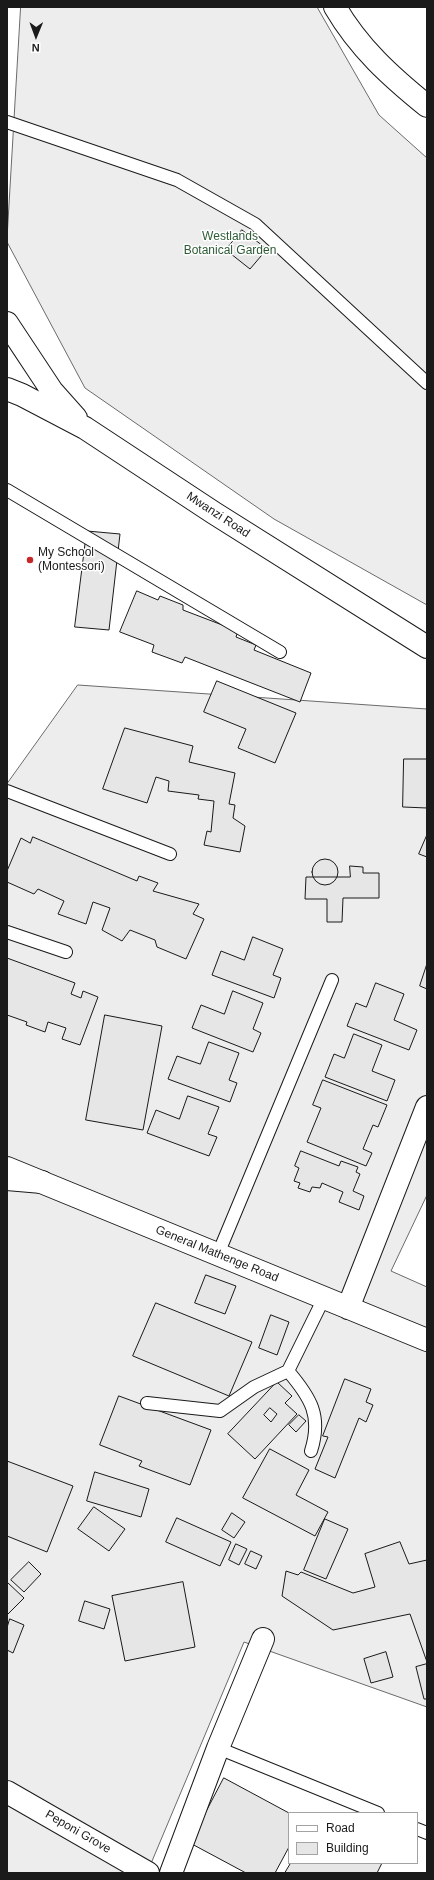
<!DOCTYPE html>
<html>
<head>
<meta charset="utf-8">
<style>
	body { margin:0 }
	#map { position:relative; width:434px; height:1880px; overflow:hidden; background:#fff; font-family:Arial,sans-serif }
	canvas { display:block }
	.frame { position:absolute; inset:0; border:8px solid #1a1a1a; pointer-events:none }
	.legend { position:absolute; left:288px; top:1812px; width:130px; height:52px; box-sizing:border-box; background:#fff; border:1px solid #a3a3a3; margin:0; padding:5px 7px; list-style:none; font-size:12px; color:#1a1a1a }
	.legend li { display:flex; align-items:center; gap:8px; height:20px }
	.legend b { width:20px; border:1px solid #a3a3a3 }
	.north { position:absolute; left:16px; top:16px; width:40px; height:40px; -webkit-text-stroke:3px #fff; paint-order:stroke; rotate:181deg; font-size:11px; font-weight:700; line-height:16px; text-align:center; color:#1a1a1a }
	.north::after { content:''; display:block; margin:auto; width:14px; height:18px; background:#1a1a1a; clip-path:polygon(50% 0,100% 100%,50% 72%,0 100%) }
</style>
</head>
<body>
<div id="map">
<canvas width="434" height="1880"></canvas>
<div class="frame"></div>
<ul class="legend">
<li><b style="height:5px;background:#fff"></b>Road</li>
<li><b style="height:11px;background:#e6e6e6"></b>Building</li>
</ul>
<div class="north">N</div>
</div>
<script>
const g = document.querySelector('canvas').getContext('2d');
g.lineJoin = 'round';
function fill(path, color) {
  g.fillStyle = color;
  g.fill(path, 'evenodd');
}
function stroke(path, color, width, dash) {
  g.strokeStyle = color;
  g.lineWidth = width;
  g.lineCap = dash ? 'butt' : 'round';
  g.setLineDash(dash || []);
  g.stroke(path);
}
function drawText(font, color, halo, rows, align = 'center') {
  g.font = font + ' Arial,sans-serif';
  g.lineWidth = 3;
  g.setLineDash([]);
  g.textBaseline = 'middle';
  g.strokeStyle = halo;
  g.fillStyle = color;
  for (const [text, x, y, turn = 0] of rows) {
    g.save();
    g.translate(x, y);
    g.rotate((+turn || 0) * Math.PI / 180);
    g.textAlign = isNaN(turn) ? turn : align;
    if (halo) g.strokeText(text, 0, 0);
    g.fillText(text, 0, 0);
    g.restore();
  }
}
const built = new Path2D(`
	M21 7H317L379 115 427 158V605L274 519 85 388 7 242Z
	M78 685 427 709V1195L391 1271 427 1287V1707L244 1642 147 1873H7V784Z`);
const building = new Path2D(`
	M242 230 267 249 250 269 226 250Z
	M87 531 120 534 109 630 75 627Z
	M137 591 158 600 160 596 183 605V610L238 631 236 637 256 645 254 650 311 673 300 702 185 657 182 663 152 652 154 645 120 632Z
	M217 681 296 713 275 763 238 748 246 729 204 712Z
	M125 728 193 746 189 762 235 773 229 804 235 805 233 818 245 826 240 852 204 845 207 831 211 832 214 801 198 799 199 795 168 791 169 781 156 777 147 803 103 789Z
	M404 759H427V808L403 807Z
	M427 835V857L419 854Z
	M33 837 137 881 139 876 158 883 153 891 199 904 193 914 204 919 186 959 157 947 155 940 130 930 122 941 102 930 110 908 93 902 86 924 58 914 64 901 38 889 34 894 7 882V871L21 838 30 843Z
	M312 872a13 13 0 1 1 26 0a13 13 0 1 1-26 0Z
	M350 866 363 867V873H379V898H343L342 922H327V899H305L306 877H350Z
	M253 937 283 949 273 975 281 978 274 998 212 975 221 951 244 960Z
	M7 958 75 983 71 994 81 998 83 991 98 997 80 1045 62 1039 66 1028 48 1022 45 1032 26 1025 27 1022 7 1015Z
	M427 964V989L420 986Z
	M376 983 404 994 394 1020 417 1030 409 1050 347 1026 356 1003 366 1007Z
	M233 991 263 1003 253 1029 261 1033 253 1052 192 1028 201 1005 224 1014Z
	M105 1015 162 1026 143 1130 86 1120Z
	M354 1034 382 1045 372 1071 395 1080 387 1101 325 1077 334 1054 344 1058Z
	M209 1042 239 1053 229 1080 237 1083 230 1102 168 1079 177 1056 200 1064Z
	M323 1080 387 1105 378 1127 373 1125 363 1149 372 1153 366 1166 307 1142 321 1108 313 1105Z
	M188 1096 219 1107 208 1134 217 1137 209 1156 147 1133 156 1110 179 1119Z
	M301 1151 339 1166 341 1161 358 1167 356 1172 360 1174 353 1191 364 1196 359 1210 339 1202 343 1192 322 1183 320 1188 312 1187 310 1192 298 1188 300 1183 294 1181 299 1168 295 1166Z
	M206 1275 236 1286 225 1314 195 1303Z
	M156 1303 252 1342 229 1396 133 1356Z
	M271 1315 289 1322 277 1355 259 1348Z
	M345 1379 371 1389 366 1402 373 1405 366 1422 359 1418 335 1478 315 1469 328 1437 323 1436Z
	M277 1382 292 1396 285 1403 297 1414 255 1459 228 1434ZM270 1408 277 1414 271 1422 264 1415Z
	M119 1396 211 1430 190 1485 139 1466 142 1461 100 1445Z
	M299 1415 306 1421 296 1432 289 1425Z
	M270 1449 309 1470 296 1495 328 1512 315 1536 243 1498Z
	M7 1461 73 1486 47 1552 7 1536Z
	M95 1472 149 1489 141 1517 87 1501Z
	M94 1507 125 1529 109 1551 78 1529Z
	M232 1513 245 1522 234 1538 222 1530Z
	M177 1518 231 1542 220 1566 166 1542Z
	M325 1519 348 1529 326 1579 304 1570Z
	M400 1542 409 1564 427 1560V1662L410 1614 333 1630 282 1596 286 1571 298 1575 301 1572 353 1593 375 1587 365 1554Z
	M236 1544 247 1549 239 1565 229 1560Z
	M251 1551 262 1556 256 1569 245 1564Z
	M29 1562 41 1574 24 1592 11 1580Z
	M7 1582 24 1598 7 1615Z
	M183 1582 195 1647 125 1661 112 1596Z
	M85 1601 110 1609 104 1629 79 1621Z
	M10 1619 24 1625 13 1653 7 1650V1628Z
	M386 1652 393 1677 371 1683 364 1659Z
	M427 1664V1699H424L416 1667Z
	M224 1778 289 1813V1847L275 1873H246L190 1843Z
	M291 1863H382L377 1873H285Z`);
const lane = new Path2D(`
	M7 122 177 180 255 224 427 383
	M7 490 280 652
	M7 791 170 854
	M7 932 66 952
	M218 1254 332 980
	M288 1371C311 1398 322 1416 311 1451
	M147 1403 220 1411 254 1387 288 1371 324 1298
	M218 1748 378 1813
	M417 1829 427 1833`);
const street = new Path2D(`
	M7 323 52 391 76 418
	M7 389 22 395 85 428 214 513 427 647
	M7 1168 427 1340
	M348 1308 427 1107
	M7 1792 148 1873
	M171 1873 218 1748 263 1639`);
const secondary = new Path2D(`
	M335 7C359 48 390 76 427 106
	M7 1179 42 1182`);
const markers = [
	[30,560,4,"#c62828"]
];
const parkNames = [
	["Westlands",230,237],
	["Botanical Garden",230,251]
];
const streetNames = [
	["Mwanzi Road",218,515,33],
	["General Mathenge Road",217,1254,22],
	["Peponi Grove",78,1832,30]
];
const poiNames = [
	["My School",38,553],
	["(Montessori)",38,567]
];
fill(built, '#ededed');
stroke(built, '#6a6a6a', 1);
fill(building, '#e6e6e6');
stroke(building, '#1a1a1a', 1);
stroke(lane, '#1a1a1a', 14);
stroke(street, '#1a1a1a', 24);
stroke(secondary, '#1a1a1a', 24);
stroke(lane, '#fff', 12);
stroke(street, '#fff', 22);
stroke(secondary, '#fff', 22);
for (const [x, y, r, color] of markers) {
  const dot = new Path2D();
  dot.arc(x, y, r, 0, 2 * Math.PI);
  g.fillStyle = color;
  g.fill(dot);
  stroke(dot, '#fff', 1.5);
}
drawText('12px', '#2b5a34', '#fff', parkNames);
drawText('12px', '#1a1a1a', '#fff', streetNames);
drawText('12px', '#1a1a1a', '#fff', poiNames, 'left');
</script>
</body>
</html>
